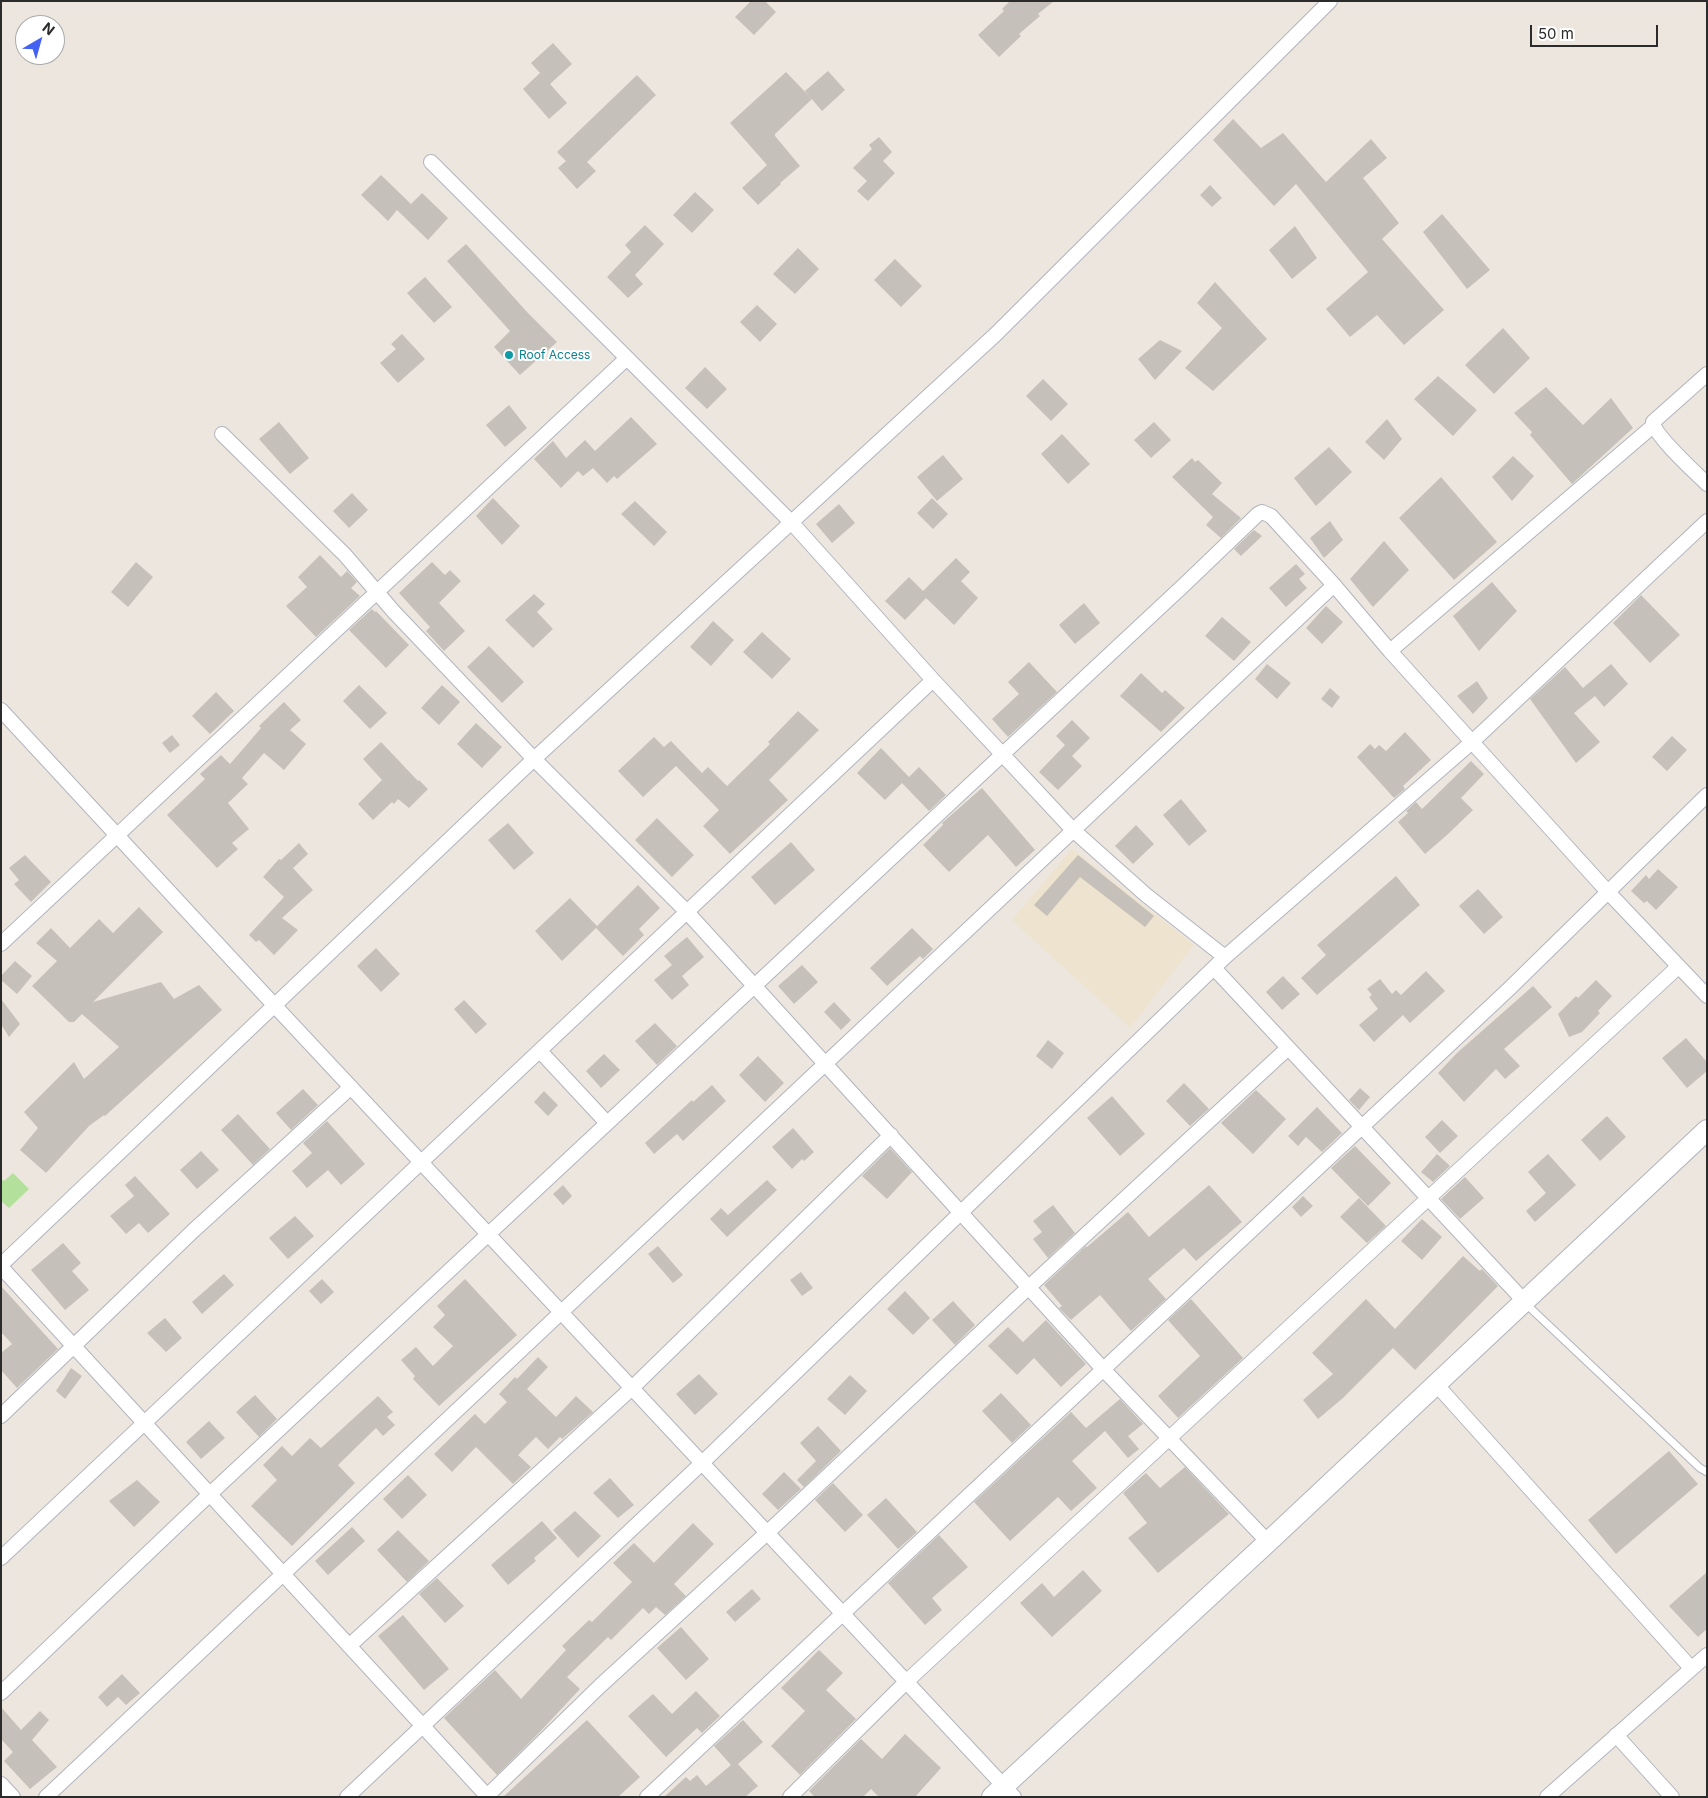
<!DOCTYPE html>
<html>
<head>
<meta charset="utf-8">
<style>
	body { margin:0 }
	#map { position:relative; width:1708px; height:1798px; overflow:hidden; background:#ece6de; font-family:Inter,sans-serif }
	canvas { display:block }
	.frame { position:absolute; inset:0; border:2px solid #2b2b2b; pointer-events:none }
	.north { position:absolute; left:15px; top:15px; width:50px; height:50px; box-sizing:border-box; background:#fff; border:1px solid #aaa; border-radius:50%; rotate:38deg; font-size:14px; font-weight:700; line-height:20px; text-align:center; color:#2b2b2b }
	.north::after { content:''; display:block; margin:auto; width:18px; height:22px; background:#4362f4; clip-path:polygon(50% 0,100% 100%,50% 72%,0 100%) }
	.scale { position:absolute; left:1530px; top:25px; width:128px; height:22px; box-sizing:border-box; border:2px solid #2b2b2b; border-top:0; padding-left:6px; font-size:15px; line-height:18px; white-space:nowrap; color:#2b2b2b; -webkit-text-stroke:4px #fff; paint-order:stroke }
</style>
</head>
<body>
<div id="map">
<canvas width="1708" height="1798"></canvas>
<div class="frame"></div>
<div class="north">N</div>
<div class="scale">50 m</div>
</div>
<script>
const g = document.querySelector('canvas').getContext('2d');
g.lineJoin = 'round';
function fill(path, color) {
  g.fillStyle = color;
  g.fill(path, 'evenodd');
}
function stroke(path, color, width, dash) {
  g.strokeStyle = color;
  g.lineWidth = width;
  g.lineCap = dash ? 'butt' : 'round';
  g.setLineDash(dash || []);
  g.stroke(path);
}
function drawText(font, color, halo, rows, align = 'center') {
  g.font = font + ' Inter,sans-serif';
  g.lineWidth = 4;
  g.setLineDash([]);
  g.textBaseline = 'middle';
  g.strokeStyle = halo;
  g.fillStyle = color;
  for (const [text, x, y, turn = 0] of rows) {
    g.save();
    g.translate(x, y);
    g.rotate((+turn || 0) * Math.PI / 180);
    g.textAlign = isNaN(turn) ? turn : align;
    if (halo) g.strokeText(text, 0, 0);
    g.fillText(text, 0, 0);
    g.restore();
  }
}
const education = new Path2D(`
	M1072 849 1194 945 1130 1028 1012 920Z`);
const green = new Path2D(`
	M13 1173 29 1189 9 1208 1 1201V1179L4 1181Z`);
const building = new Path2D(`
	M751 1H765L776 12 754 35 735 17Z
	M1010 1H1054L1038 14 1040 16 1019 34 1021 36 999 57 978 35 1004 11 1002 9Z
	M553 43 572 64 550 84 567 103 549 119 523 89 540 73 531 63Z
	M828 71 845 90 822 111 805 91Z
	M786 72 812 99 775 134V136L800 166 780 183 781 184 758 205 742 188 767 165 730 123Z
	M637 75 656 95 587 162 596 171 577 189 558 168 566 161 557 152Z
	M1233 119 1261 148 1283 133 1326 182 1371 139 1387 158 1363 178 1399 223 1382 239 1444 310 1404 345 1377 315 1350 337 1326 309 1368 272 1296 184 1274 206 1213 140Z
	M879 137 892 152 883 161 895 173 868 201 857 191 867 181 853 168 872 149 869 145Z
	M381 175 411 204 422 193 448 218 428 240 397 210 388 221 361 195Z
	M1210 185 1222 198 1212 207 1200 195Z
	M695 192 714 210 692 233 673 215Z
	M1442 214 1490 270 1467 289 1423 232Z
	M645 225 664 244 635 275 643 284 628 298 607 277 631 252 625 245Z
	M1295 226 1317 258 1292 279 1269 250Z
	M466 244 527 312 557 342 520 375 494 347 510 331 447 261Z
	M798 248 819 269 795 294 773 274Z
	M895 259 922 286 901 307 874 280Z
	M425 277 452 307 434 323 407 293Z
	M1215 282 1267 339 1213 391 1185 368 1222 328 1197 303Z
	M757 305 777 324 760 342 740 322Z
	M1503 328 1530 358 1494 394 1465 365Z
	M402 334 425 359 398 383 380 363 396 349 391 344Z
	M1160 340 1182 351 1155 380 1138 359Z
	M705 367 727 389 707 409 685 388Z
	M1438 376 1477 410 1453 436 1414 399Z
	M1043 379 1068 404 1051 421 1026 396Z
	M1546 387 1583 425 1611 398 1633 428 1572 484 1530 435 1532 432 1514 413Z
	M509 405 527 428 505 447 486 425Z
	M631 417 657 444 617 479 614 476 607 483 593 468 583 476 578 471 561 488 534 459 553 441 566 458 585 440 595 451Z
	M1387 419 1402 439 1384 460 1365 442Z
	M279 422 309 458 290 474 259 439Z
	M1154 422 1171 440 1151 458 1134 440Z
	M1062 434 1090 464 1068 484 1041 454Z
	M1329 447 1352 472 1316 506 1294 478Z
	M943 455 963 479 937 501 917 477Z
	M1513 456 1534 476 1512 501 1492 477Z
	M1192 458 1195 462 1198 460 1222 483 1212 494 1241 518 1221 538 1206 525 1213 517 1172 477Z
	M1441 477 1497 542 1454 580 1399 518Z
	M352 493 368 510 349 528 333 511Z
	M493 498 520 526 502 545 476 516Z
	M932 498 948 514 933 529 917 513Z
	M635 501 667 532 654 546 621 514Z
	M839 504 855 523 832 543 816 524Z
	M1330 521 1343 540 1324 558 1310 538Z
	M1254 530 1262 536 1241 556 1234 549Z
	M1384 541 1409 570 1373 607 1350 579Z
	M320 555 341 577 347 571 357 582 351 588 360 596 316 637 286 606 307 587 298 577Z
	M956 558 970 572 961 581 978 598 954 625 926 598 905 620 885 601 909 577 923 591Z
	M136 562 153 577 128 607 111 592Z
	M432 562 445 575 450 570 461 581 439 603 465 631 444 651 426 631 430 627 399 593Z
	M1296 564 1305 574 1299 579 1307 588 1286 607 1269 588Z
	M1492 582 1517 611 1479 651 1453 616Z
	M534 594 545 604 537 612 553 629 533 648 505 620Z
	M1641 595 1680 635 1650 663 1613 623Z
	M1084 603 1100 623 1075 644 1059 625Z
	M1326 606 1343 622 1322 644 1306 628Z
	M372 609 375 612 376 611 409 645 386 668 349 630Z
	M1222 617 1251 642 1234 661 1205 636Z
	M713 621 734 640 711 666 690 647Z
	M762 632 791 659 772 679 743 652Z
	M489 646 524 682 502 703 467 667Z
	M1029 662 1057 692 1008 737 992 719 1019 694 1008 682Z
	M1267 664 1291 683 1277 699 1255 679Z
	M1611 664 1628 684 1604 707 1595 696 1574 713 1600 742 1576 763 1530 699 1565 667 1583 688Z
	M1141 673 1162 693 1165 690 1185 708 1161 732 1120 696Z
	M1477 681 1488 698 1473 714 1457 696Z
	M359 685 387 713 370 729 343 701Z
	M442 685 460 702 439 725 421 708Z
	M1330 688 1340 697 1332 708 1321 699Z
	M216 692 234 711 210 734 192 716Z
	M284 702 301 720 290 730 306 744 284 770 264 753 242 778 248 784 228 803 249 829 232 843 238 849 217 868 167 815 205 779 200 774 221 755 230 764 261 728 259 726Z
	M798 711 819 730 769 780 788 800 730 854 703 826 719 810 676 766 643 797 618 771 654 737 664 747 671 741 702 773 708 767 727 786 770 744 768 742Z
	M1072 720 1090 738 1072 756 1082 766 1058 790 1039 772 1065 745 1056 736Z
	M476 723 502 747 482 768 457 744Z
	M1405 732 1431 760 1403 786 1405 789 1394 798 1357 757 1370 744 1375 749 1379 745 1386 751Z
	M172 735 180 745 170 753 162 743Z
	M1672 736 1687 750 1667 771 1652 757Z
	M381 742 418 781 419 780 428 789 409 808 398 799 394 804 392 802 373 820 358 804 382 780 363 759Z
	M881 748 909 777 919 767 946 795 929 811 902 783 885 800 857 773Z
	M1471 761 1484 774 1461 798 1473 810 1447 835 1425 854 1398 822 1408 813 1406 811 1416 802 1422 809Z
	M982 788 1035 850 1016 867 988 835 949 872 923 845 943 825 942 823Z
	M1181 799 1207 831 1189 846 1163 815Z
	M657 818 694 855 672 877 635 840Z
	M508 823 534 853 514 870 488 840Z
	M1136 825 1154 844 1133 864 1115 846Z
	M791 842 815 870 775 905 751 877Z
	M299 843 308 854 293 868 313 890 282 918 298 930 274 955 259 940 256 942 249 935 284 897 263 877 279 859 281 860Z
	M25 855 51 882 31 902 14 884 19 880 9 868Z
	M1078 855 1154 916 1145 927 1080 877 1047 916 1034 905Z
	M1658 869 1678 887 1656 910 1647 901 1644 903 1631 891 1646 875 1649 879Z
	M1396 876 1420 905 1317 995 1301 978 1326 955 1317 945Z
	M638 885 660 908 639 929 644 935 623 956 596 928 562 961 535 931 570 898 597 926Z
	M1478 889 1503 917 1484 934 1459 906Z
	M139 907 163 932 93 1002 161 982 174 999 199 985 222 1010 105 1116 104 1115 89 1126 46 1173 20 1150 38 1128 24 1112 74 1062 84 1079 119 1047 82 1014 74 1022H69L32 986 57 961 36 943 51 928 70 948 99 919 113 933Z
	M912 928 933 949 923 959 920 956 887 986 870 968Z
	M687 937 704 957 682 976 689 985 672 1000 654 980 672 965 664 956Z
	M376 948 400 974 381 992 357 966Z
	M15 961 32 976 17 994 1 980V976Z
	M802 965 818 982 794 1004 778 986Z
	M1426 971 1445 991 1410 1023 1403 1015 1374 1042 1359 1025 1378 1009 1369 997 1372 995 1367 989 1380 979 1392 994 1396 990 1401 995Z
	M1283 976 1300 994 1282 1010 1266 992Z
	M1596 980 1612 996 1598 1011 1600 1013 1582 1032 1569 1037 1558 1014 1576 996 1578 998Z
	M1533 986 1552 1007 1504 1049 1520 1066 1505 1079 1496 1069 1464 1102 1438 1073 1457 1053Z
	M1 999 20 1024 9 1037 1 1024Z
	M464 1000 487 1024 476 1034 454 1009Z
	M834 1002 851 1020 841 1030 824 1012Z
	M655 1023 677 1046 657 1065 635 1041Z
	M1686 1038 1707 1062V1071L1687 1088 1662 1058Z
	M1048 1040 1064 1053 1052 1069 1036 1056Z
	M604 1054 620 1070 601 1088 586 1071Z
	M758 1056 784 1083 765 1102 739 1075Z
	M1184 1083 1209 1109 1190 1126 1166 1101Z
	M712 1085 726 1101 683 1141 677 1134 654 1154 645 1143 692 1100 693 1102Z
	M1360 1088 1370 1097 1359 1110 1349 1100Z
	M303 1089 318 1105 291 1130 276 1113Z
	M1256 1090 1286 1119 1253 1154 1221 1123Z
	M544 1091 558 1105 548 1116 534 1102Z
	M1112 1096 1145 1134 1120 1156 1087 1118Z
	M1317 1107 1342 1133 1322 1152 1306 1137 1298 1146 1288 1136Z
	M238 1114 270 1149 253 1165 221 1130Z
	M1607 1116 1626 1137 1600 1161 1581 1140Z
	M1442 1120 1458 1136 1440 1153 1425 1137Z
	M327 1121 365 1164 341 1185 328 1170 307 1188 292 1171 312 1153 303 1143Z
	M793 1128 814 1152 804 1161 802 1159 792 1169 772 1147Z
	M1355 1146 1391 1183 1368 1206 1331 1168Z
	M890 1148 912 1172 887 1199 862 1176Z
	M201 1151 219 1170 197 1189 180 1170Z
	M1437 1154 1450 1166 1433 1182 1421 1172Z
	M1548 1154 1576 1185 1535 1222 1526 1211 1546 1193 1528 1172Z
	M135 1176 170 1214 148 1233 139 1223 126 1234 110 1216 134 1196 125 1185Z
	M1465 1177 1484 1198 1460 1219 1441 1199Z
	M767 1180 777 1190 727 1237 710 1219 721 1208 728 1215Z
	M563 1185 572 1196 563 1205 553 1194Z
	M1209 1185 1242 1222 1196 1261 1184 1248 1148 1279 1166 1299 1131 1331 1100 1295 1071 1320 1059 1308 1062 1306 1044 1285 1086 1246 1087 1247 1128 1212 1149 1237Z
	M1303 1196 1313 1206 1301 1217 1292 1207Z
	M1359 1198 1386 1226 1367 1243 1340 1217Z
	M1053 1205 1075 1233 1048 1258 1033 1239 1042 1232 1033 1221Z
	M295 1216 314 1236 288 1259 269 1238Z
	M1422 1219 1442 1237 1422 1260 1401 1241Z
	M63 1243 81 1263 72 1271 89 1290 65 1310 31 1270Z
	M658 1246 683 1275 673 1283 648 1254Z
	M1463 1256 1480 1271 1482 1269 1498 1286 1415 1370 1393 1348 1343 1398 1318 1419 1303 1400 1333 1374 1312 1353 1366 1299 1395 1329Z
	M801 1272 813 1288 802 1296 790 1280Z
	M224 1274 234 1285 202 1314 192 1302Z
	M322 1279 334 1292 321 1304 309 1291Z
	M465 1279 517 1335 439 1406 413 1379 415 1376 401 1360 416 1347 433 1366 453 1346 433 1327 445 1315 437 1306Z
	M1 1286 58 1349 17 1388 1 1370V1353L12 1344 1 1332Z
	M905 1291 930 1318 913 1335 887 1309Z
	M1191 1299 1243 1358 1178 1418 1158 1396 1200 1356 1168 1320Z
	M953 1301 975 1325 955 1345 932 1320Z
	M165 1318 182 1338 166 1352 147 1333Z
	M1046 1320 1086 1364 1061 1387 1034 1358 1017 1375 988 1346 1008 1327 1023 1342Z
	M538 1357 548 1367 527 1389 556 1417 576 1396 593 1412 562 1439 560 1437 548 1449 536 1437 518 1455 531 1467 513 1484 476 1447 452 1472 434 1454 475 1414 485 1424 507 1402 499 1394 515 1377 517 1379Z
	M71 1368 82 1376 65 1399 56 1391Z
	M699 1374 718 1394 695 1415 676 1394Z
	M850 1375 867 1391 845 1415 827 1399Z
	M1001 1393 1031 1425 1012 1443 982 1411Z
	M255 1395 277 1419 259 1437 236 1412Z
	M378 1396 393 1412 387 1417 395 1425 383 1436 376 1428 338 1465 355 1483 292 1546 251 1506 277 1480 263 1465 282 1446 292 1456 310 1438 321 1448Z
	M1120 1399 1143 1424 1128 1436 1139 1449 1128 1458 1105 1431 1072 1461 1097 1488 1071 1511 1058 1497 1010 1541 974 1502 1071 1412 1086 1428Z
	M209 1421 225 1438 201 1459 186 1442Z
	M818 1426 841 1451 804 1487 797 1480 816 1461 800 1443Z
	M1669 1451 1698 1484 1616 1554 1588 1520Z
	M1185 1467 1229 1514 1158 1573 1128 1538 1147 1523 1123 1493 1146 1473 1160 1488Z
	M784 1472 801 1489 778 1510 762 1494Z
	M408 1475 427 1495 402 1519 383 1499Z
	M610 1478 634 1505 618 1518 593 1493Z
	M137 1480 160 1502 134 1527 109 1501Z
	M833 1483 863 1515 845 1532 815 1500Z
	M886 1498 917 1532 898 1549 867 1515Z
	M575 1511 601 1536 578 1558 553 1530Z
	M542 1521 557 1538 534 1558 536 1561 508 1585 491 1565Z
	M693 1523 714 1544 674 1584 686 1596 665 1615 656 1607 649 1614 643 1608 611 1640 608 1637 567 1677 580 1689 537 1735 497 1775 444 1718 495 1670 521 1699 566 1650 562 1646 589 1620 592 1622 632 1582 613 1563 634 1543 654 1563Z
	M352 1527 365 1541 328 1575 315 1561Z
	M398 1530 429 1561 407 1582 377 1550Z
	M939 1535 968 1567 932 1598 942 1610 925 1625 888 1583Z
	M1083 1570 1102 1591 1052 1637 1020 1603 1042 1583 1054 1597Z
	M1707 1572V1629L1698 1637 1669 1606Z
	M437 1578 464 1606 445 1623 419 1594Z
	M752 1589 761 1599 735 1622 726 1612Z
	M403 1615 449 1669 424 1690 378 1636Z
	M681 1627 709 1659 686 1680 657 1648Z
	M819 1650 843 1673 826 1690 856 1719 800 1775 771 1746 805 1711 781 1688Z
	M122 1674 140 1693 126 1705 118 1697 107 1707 98 1697Z
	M696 1691 720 1716 702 1733 697 1728 666 1757 628 1716 653 1694 672 1714Z
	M1 1707 21 1730 40 1711 49 1720 32 1740 57 1767 30 1789 4 1761 13 1752 1 1739Z
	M587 1720 640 1777 618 1797H503Z
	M743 1720 763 1742 738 1764 758 1786 745 1797H664L686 1777 690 1781 697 1775 706 1786 731 1765 714 1746Z
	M905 1734 941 1768 915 1797H879L871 1789 863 1797H815L809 1791 861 1739 882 1759Z`);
const lane = new Path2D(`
	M1526 1304 1700 1468 1707 1472`);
const street = new Path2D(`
	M431 162 792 523 933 680 1073 830 1146 895 1225 957
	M1707 374 1653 422C1654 435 1696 473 1707 484
	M222 434 345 555 394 612 534 759 687 912 1103 1369 1268 1542
	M1390 651 1653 426
	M1 710 275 1006 1014 1797
	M1 944 627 358
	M1214 968 1525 1302
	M540 1051 607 1123
	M1 1265 534 759 996 334 1330 1
	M1 1267 488 1797
	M1435 1383 1691 1668
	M1 1416 193 1231 351 1087
	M1 1558 933 680
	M349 1646 632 1388 891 1135
	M1 1693 210 1494 1185 584 1258 514 1262 512 1271 516 1334 585 1390 651 1472 742 1607 891 1707 996
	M1616 1735 1672 1797
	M1 1784 13 1797
	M46 1797 1334 585
	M347 1797 702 1463 1225 957 1472 742 1707 521
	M486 1797 600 1686 768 1532 1029 1287 1288 1048
	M647 1797 1510 988 1707 795
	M790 1797 906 1682 1678 967
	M1547 1797 1707 1655`);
const secondary = new Path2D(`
	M992 1797 1268 1542 1707 1130`);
const markers = [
	[509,355,5,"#0f9aa8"]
];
const cultureNames = [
	["Roof Access",519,355]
];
fill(education, '#ede3ce');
fill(green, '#b3e19c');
fill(building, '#c5c0b9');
stroke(lane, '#b1b4be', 9);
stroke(street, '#b1b4be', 16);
stroke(secondary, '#b1b4be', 22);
stroke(lane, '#fff', 7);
stroke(street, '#fff', 14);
stroke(secondary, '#fff', 20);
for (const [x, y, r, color] of markers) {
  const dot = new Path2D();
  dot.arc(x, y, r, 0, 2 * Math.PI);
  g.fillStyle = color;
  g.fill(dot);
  stroke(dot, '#fff', 2);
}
drawText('12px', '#0d838f', '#fff', cultureNames, 'left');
</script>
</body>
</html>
